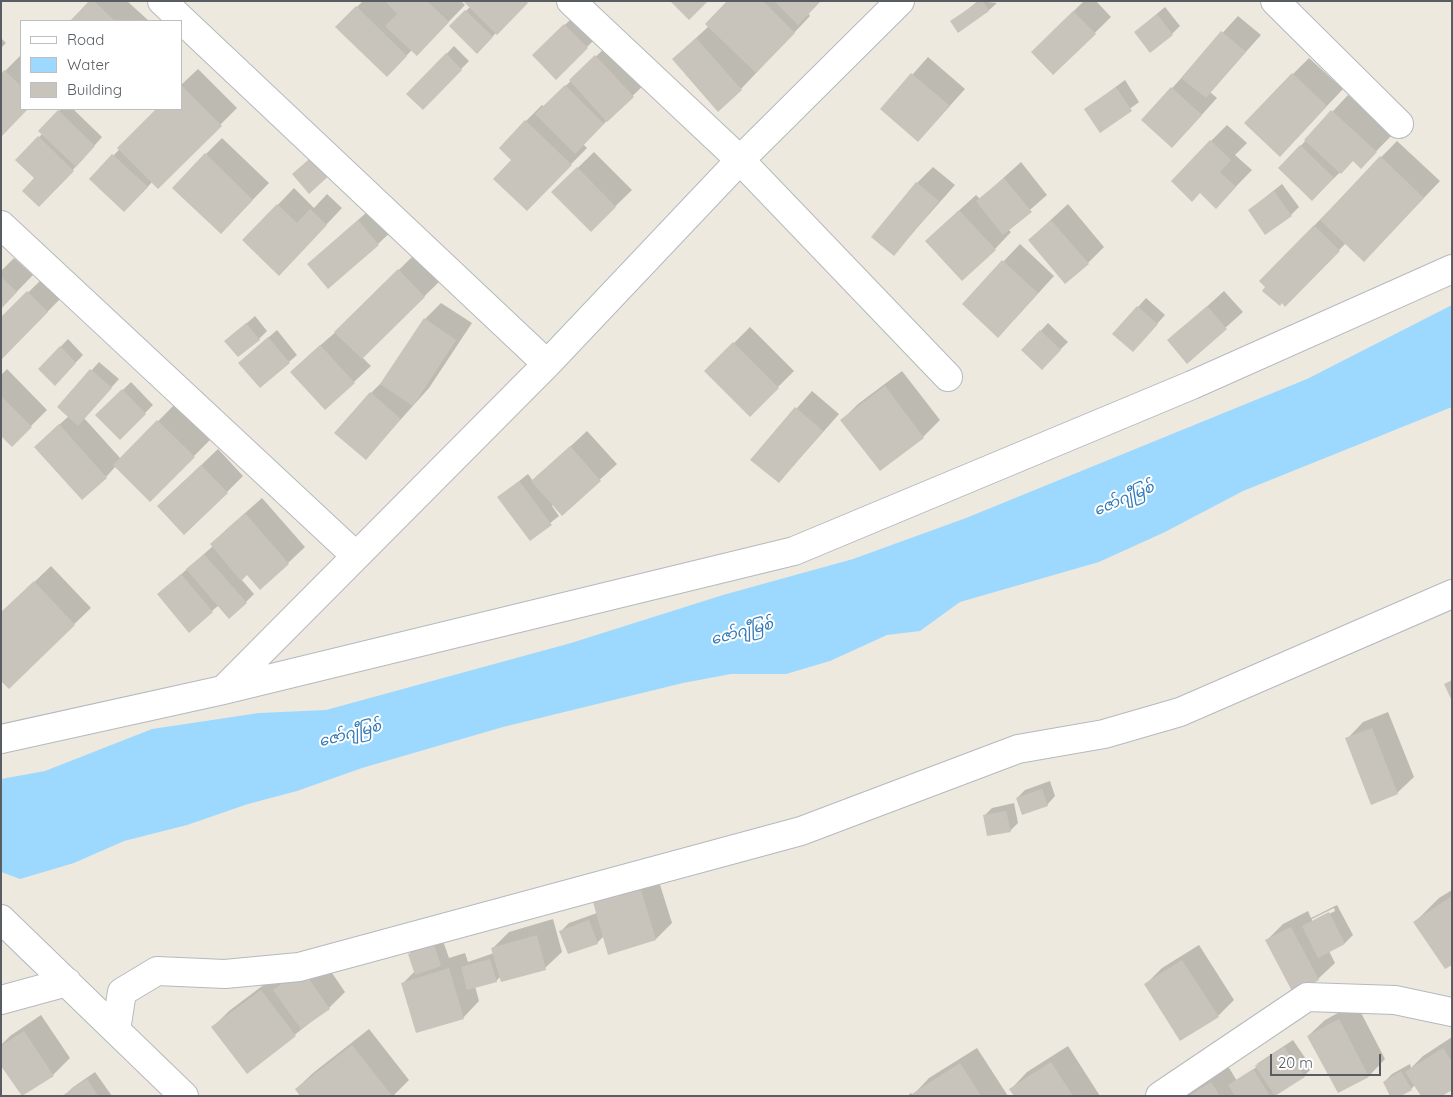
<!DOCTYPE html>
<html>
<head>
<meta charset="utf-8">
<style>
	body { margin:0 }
	#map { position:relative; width:1453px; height:1097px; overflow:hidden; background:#ede9df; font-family:Quicksand,sans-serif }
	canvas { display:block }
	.frame { position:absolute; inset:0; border:2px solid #585d62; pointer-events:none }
	.legend { position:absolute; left:20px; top:20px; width:162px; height:90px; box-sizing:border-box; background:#fff; border:1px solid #bcbec0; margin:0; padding:6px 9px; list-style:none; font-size:15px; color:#585d62 }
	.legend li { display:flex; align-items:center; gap:10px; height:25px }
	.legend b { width:25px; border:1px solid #bcbec0 }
	.scale { position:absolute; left:1270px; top:1054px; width:111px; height:22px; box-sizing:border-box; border:2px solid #585d62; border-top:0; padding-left:6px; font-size:15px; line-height:18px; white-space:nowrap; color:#585d62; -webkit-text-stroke:4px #fff; paint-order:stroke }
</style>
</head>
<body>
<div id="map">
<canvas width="1453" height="1097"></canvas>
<div class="frame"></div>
<ul class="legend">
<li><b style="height:6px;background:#fff"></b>Road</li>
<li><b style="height:14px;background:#9dd9ff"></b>Water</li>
<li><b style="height:14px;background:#c8c4bc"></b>Building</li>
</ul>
<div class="scale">20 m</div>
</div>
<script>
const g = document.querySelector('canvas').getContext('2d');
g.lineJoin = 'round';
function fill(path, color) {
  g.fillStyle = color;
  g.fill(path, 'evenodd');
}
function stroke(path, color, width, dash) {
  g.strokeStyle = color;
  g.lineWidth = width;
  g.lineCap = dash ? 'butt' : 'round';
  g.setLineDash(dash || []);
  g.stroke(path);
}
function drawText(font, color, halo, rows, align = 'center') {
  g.font = font + ' Quicksand,"Noto Sans Myanmar",sans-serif';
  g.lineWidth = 4;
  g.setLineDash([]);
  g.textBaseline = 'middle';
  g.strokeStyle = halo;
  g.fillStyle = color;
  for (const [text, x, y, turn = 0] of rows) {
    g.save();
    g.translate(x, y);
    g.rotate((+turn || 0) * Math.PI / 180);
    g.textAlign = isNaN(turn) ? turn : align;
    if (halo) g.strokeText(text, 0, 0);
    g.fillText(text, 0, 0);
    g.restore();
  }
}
const water = new Path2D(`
	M1452 305V407L1243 491 1165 532 1099 562 960 602 920 631 887 635 830 661 786 674H731L683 683 503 727 362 768 297 791 248 804 187 825 124 841 74 863 20 879 1 872V779L45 771 152 729 259 713 326 710 571 643 723 595 853 559 966 518 1307 379Z`);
const shadow = new Path2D(`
	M90 1H127L149 21H72Z
	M363 1H461L465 5 433 38 412 50 387 75 337 27Z
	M464 1H528L477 52 451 26 470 7Z
	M729 1H819L808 13 810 16 741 89 673 59 709 26Z
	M978 1 997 3 989 10 952 22Z
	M1084 1H1096L1111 17 1053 74 1032 52Z
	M1165 7 1180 26 1172 34 1135 32Z
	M1238 16 1261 35 1210 92 1217 98 1188 130 1143 120Z
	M573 17 595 39 556 78 534 55Z
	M1 38 6 43 1 48Z
	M613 40 649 80 583 144 587 148 527 209 513 160 526 121 542 105 544 107Z
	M454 46 469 61 423 108 408 94Z
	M21 55V109H27L2 135 1 75Z
	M928 57 965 89 918 141 882 109Z
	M1309 58 1343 89 1296 139 1293 74Z
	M198 69 237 108 158 187 153 181 141 194 91 179 158 109H181V85Z
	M1125 80 1139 102 1100 131 1086 109Z
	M1348 95 1392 135 1361 167 1353 160 1312 199 1280 168Z
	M61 109H73L102 137 56 189 36 178 17 160 43 133 40 131Z
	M1227 125 1247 143 1235 155 1252 170 1216 207 1211 141Z
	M222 138 269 183 237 216 206 154Z
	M1397 141 1440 181 1380 244 1346 243 1285 305 1260 281Z
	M594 152 632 190 591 230 553 192Z
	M1021 162 1047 195 1008 229 1011 232 995 249 943 225 976 195 980 199Z
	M933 167 955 185 894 254 917 183Z
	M1282 184 1299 207 1291 215 1249 210Z
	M294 188 314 208 327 194 342 208 295 258 244 240Z
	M1068 204 1104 247 1088 263 1029 240Z
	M375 205 395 228 378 244 308 264Z
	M1020 244 1054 276 1014 320 963 304Z
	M415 254 441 280 362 357 371 366 325 409 308 356 338 330Z
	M14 258 33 275 1 308V271Z
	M45 276 64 295 1 359V319Z
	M1224 291 1243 312 1187 362 1169 341Z
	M1146 298 1165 315 1141 342 1114 334Z
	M441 303 472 323 429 388 366 458 371 393 387 377 425 319Z
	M255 316 267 331 259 339 234 334Z
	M1048 323 1068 342 1042 368 1023 350Z
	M750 327 794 371 750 415 706 371Z
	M277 330 297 355 289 362 248 355Z
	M68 339 83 355 55 384 39 369Z
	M99 362 119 379 84 418 121 459 174 405 210 440 150 500 116 466 106 477 52 431 69 416 59 407Z
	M7 369 47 410 12 445 1 434V375Z
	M902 371 940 420 923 437 880 469 842 420 858 404Z
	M131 382 153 405 120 438 97 415Z
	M812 391 839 414 779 482 752 459Z
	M587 431 617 464 562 514 553 505 552 506 559 516 530 539 499 497 528 474 533 481Z
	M218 449 243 476 227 492 175 490Z
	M262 498 305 547 288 563 247 574 241 579 254 594 246 602 219 605 212 611 159 594 213 546 212 544 228 528Z
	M51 566 91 608 9 687 1 614Z
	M1388 712 1414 777 1397 793 1347 739 1363 722Z
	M1050 781 1055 796 1047 805 1017 798 1025 790Z
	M1014 803 1018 823 1010 831 984 816 992 808Z
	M656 872 672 923 656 939 604 936 597 943 561 931 569 923 597 913 594 902 610 886Z
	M1452 890V963L1415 922 1439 898Z
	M1337 905 1353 935 1345 943 1329 951 1335 963 1318 979 1267 940 1283 924 1308 911 1311 918ZM1334 908 1335 911 1312 922V919Z
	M553 919 562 952 545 968 501 976 496 981 475 986 479 1001 463 1018 403 983 415 971 409 954 417 946 442 938 449 958 465 953 468 962 494 953 493 948 509 932Z
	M1199 945 1234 1000 1218 1016 1146 984 1162 968Z
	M319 954 345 992 329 1008 247 1072 213 1027 229 1011 278 974Z
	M1356 1003 1385 1059 1369 1076 1338 1092 1308 1036 1325 1020Z
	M41 1015 70 1058 53 1075 22 1095 1 1063V1045L10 1036Z
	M369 1029 409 1080 393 1096H301L296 1089 313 1073Z
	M1452 1037V1088L1415 1085 1411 1089 1384 1082 1392 1074 1410 1064 1411 1068 1423 1056Z
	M1293 1040 1312 1068 1304 1076 1274 1096H1183L1228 1066 1237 1081 1258 1066 1257 1064 1237 1077Z
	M1068 1046 1100 1096H1015L1011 1089 1027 1072Z
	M977 1048 1008 1096H907L911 1093 913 1095 929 1078Z
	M95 1072 112 1096H64L72 1088Z`);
const building = new Path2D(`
	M89 1H94L115 21H70Z
	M385 1H427L449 22 417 56 385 26 397 14Z
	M463 1H526L528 3 497 35Z
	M670 1H708L689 20Z
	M727 1H763L795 33 756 73 705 24Z
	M774 1H821L798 25Z
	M980 1H983L989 11 958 33 950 21Z
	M356 6 407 56 387 77 335 27Z
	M465 10 493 37 477 54 449 26Z
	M1073 11 1096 34 1053 75 1031 52Z
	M1157 14 1173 35 1150 53 1134 32Z
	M564 24 588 48 556 80 532 55Z
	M1221 31 1246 52 1206 98 1181 78Z
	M696 38 742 90 718 112 672 59Z
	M446 53 462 70 423 110 406 94Z
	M595 55 634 97 607 122 569 80Z
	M4 70 21 86V109H28L1 137V74Z
	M911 73 950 106 918 142 880 109Z
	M1292 73 1327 106 1280 157 1244 123Z
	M181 85 222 126 158 189 117 148 156 109H181Z
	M565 85 604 124 575 154 535 114Z
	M1116 87 1132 111 1100 133 1084 109Z
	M1171 87 1202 115 1172 148 1141 120Z
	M58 110 95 146 76 167 38 131Z
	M1331 110 1377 152 1361 169 1353 161 1341 174 1304 140Z
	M525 120 572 165 527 211 493 179 511 160 499 148Z
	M38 136 74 171 39 207 22 191 34 178 15 160Z
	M1210 140 1231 160 1220 172 1236 187 1216 209 1200 193 1192 202 1171 181Z
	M1300 145 1334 178 1312 201 1278 168Z
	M205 153 253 200 221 234 172 188Z
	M112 154 148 187 124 212 89 179Z
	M315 154 332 173 309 194 292 174Z
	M1380 156 1424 198 1364 262 1320 220Z
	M577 167 616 207 591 232 551 192Z
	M1004 178 1032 212 1003 235 976 201Z
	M916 182 939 201 894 256 871 237Z
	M1274 191 1292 216 1265 235 1248 210Z
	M277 204 297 223 310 209 327 225 279 276 242 240Z
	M959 210 996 250 962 281 925 241Z
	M358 220 379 245 328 289 307 264Z
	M1051 220 1089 264 1065 284 1028 240Z
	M1314 225 1340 251 1285 307 1282 303 1280 306 1262 291 1265 287 1259 281Z
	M1002 260 1038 293 998 338 962 304Z
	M398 269 425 297 362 359 334 332Z
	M1 277 17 292 1 309Z
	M27 291 48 312 1 360V317Z
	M1137 306 1158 324 1133 352 1112 334Z
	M1207 306 1227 329 1187 364 1167 340Z
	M424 318 456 340 413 406 380 384Z
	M246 323 260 340 238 357 224 341Z
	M1040 330 1061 350 1042 370 1021 350Z
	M268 337 290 363 260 388 238 363Z
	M733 342 779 388 750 417 704 371Z
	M320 345 355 383 325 410 290 372Z
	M60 346 76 363 55 386 38 369Z
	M90 369 112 388 78 426 57 407Z
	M885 386 924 438 880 471 840 420Z
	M122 389 146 414 120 440 95 415Z
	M370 392 401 419 366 460 334 433Z
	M1 396 32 427 12 447 1 436Z
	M795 407 823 431 779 483 750 460Z
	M157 420 195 457 150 502 113 465Z
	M59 424 107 478 82 500 34 447Z
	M570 446 601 481 562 516 531 481Z
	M201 465 228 493 184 535 157 506Z
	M519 481 552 525 530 541 497 497Z
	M245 513 289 564 260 590 247 575 241 581 210 544Z
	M204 554 247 603 229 619 186 569Z
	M181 574 213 612 189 633 157 594Z
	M34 581 75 625 9 689 1 681V612Z
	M1452 680V701L1444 684Z
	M1372 728 1398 794 1371 805 1345 738Z
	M1042 789 1048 806 1022 815 1016 798Z
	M1006 811 1011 832 987 836 983 815Z
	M640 887 656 940 608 955 593 902Z
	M1452 896V965L1445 969 1413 922Z
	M1329 912 1345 944 1318 958 1302 926Z
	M589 920 598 944 568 954 559 931Z
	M1291 927 1319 980 1293 993 1265 940Z
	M537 935 546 970 501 982 491 948Z
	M434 945 441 966 415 975 408 954Z
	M490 959 497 982 467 990 461 967Z
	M1182 960 1219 1017 1180 1041 1144 984Z
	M449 968 464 1019 416 1033 401 983Z
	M302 969 330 1009 301 1029 273 990Z
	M261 990 296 1036 247 1074 211 1027Z
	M1339 1019 1369 1077 1338 1093 1307 1036Z
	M24 1031 54 1076 22 1096 1 1066V1046Z
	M352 1045 392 1096H300L295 1089Z
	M1284 1047 1305 1077 1275 1096 1255 1066Z
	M1443 1048 1452 1062V1090L1442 1096H1421L1405 1072Z
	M1051 1062 1073 1096H1014L1009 1089Z
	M960 1063 981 1096H913L912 1094Z
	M1253 1069 1270 1096H1235L1228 1085Z
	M1401 1071 1412 1090 1401 1096H1390L1383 1082Z
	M87 1079 98 1096H62Z
	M1211 1082 1220 1096H1189Z`);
const minor = new Path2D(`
	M162 1 547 364
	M571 1 740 160 948 377
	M1275 1 1399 124
	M1 225 356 556
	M223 690 547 364 740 160 900 1
	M1 739 223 690 794 551 1192 385 1452 269
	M1 919 184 1096
	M1 1000 67 982
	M116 1030 122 992 157 971 225 974 299 967 801 831 1018 749 1104 734 1180 712 1452 594
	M1160 1096 1307 997 1395 1000 1452 1012`);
const waterNames = [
	["ဇော်ဂျီမြစ်",1124,499,-23],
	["ဇော်ဂျီမြစ်",742,632,-15],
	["ဇော်ဂျီမြစ်",350,734,-15]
];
fill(water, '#9dd9ff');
fill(shadow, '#0003');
fill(building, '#c8c4bc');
stroke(minor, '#b5b9be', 30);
stroke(minor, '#fff', 28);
drawText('italic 15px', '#337ab9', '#fff', waterNames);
</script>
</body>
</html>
